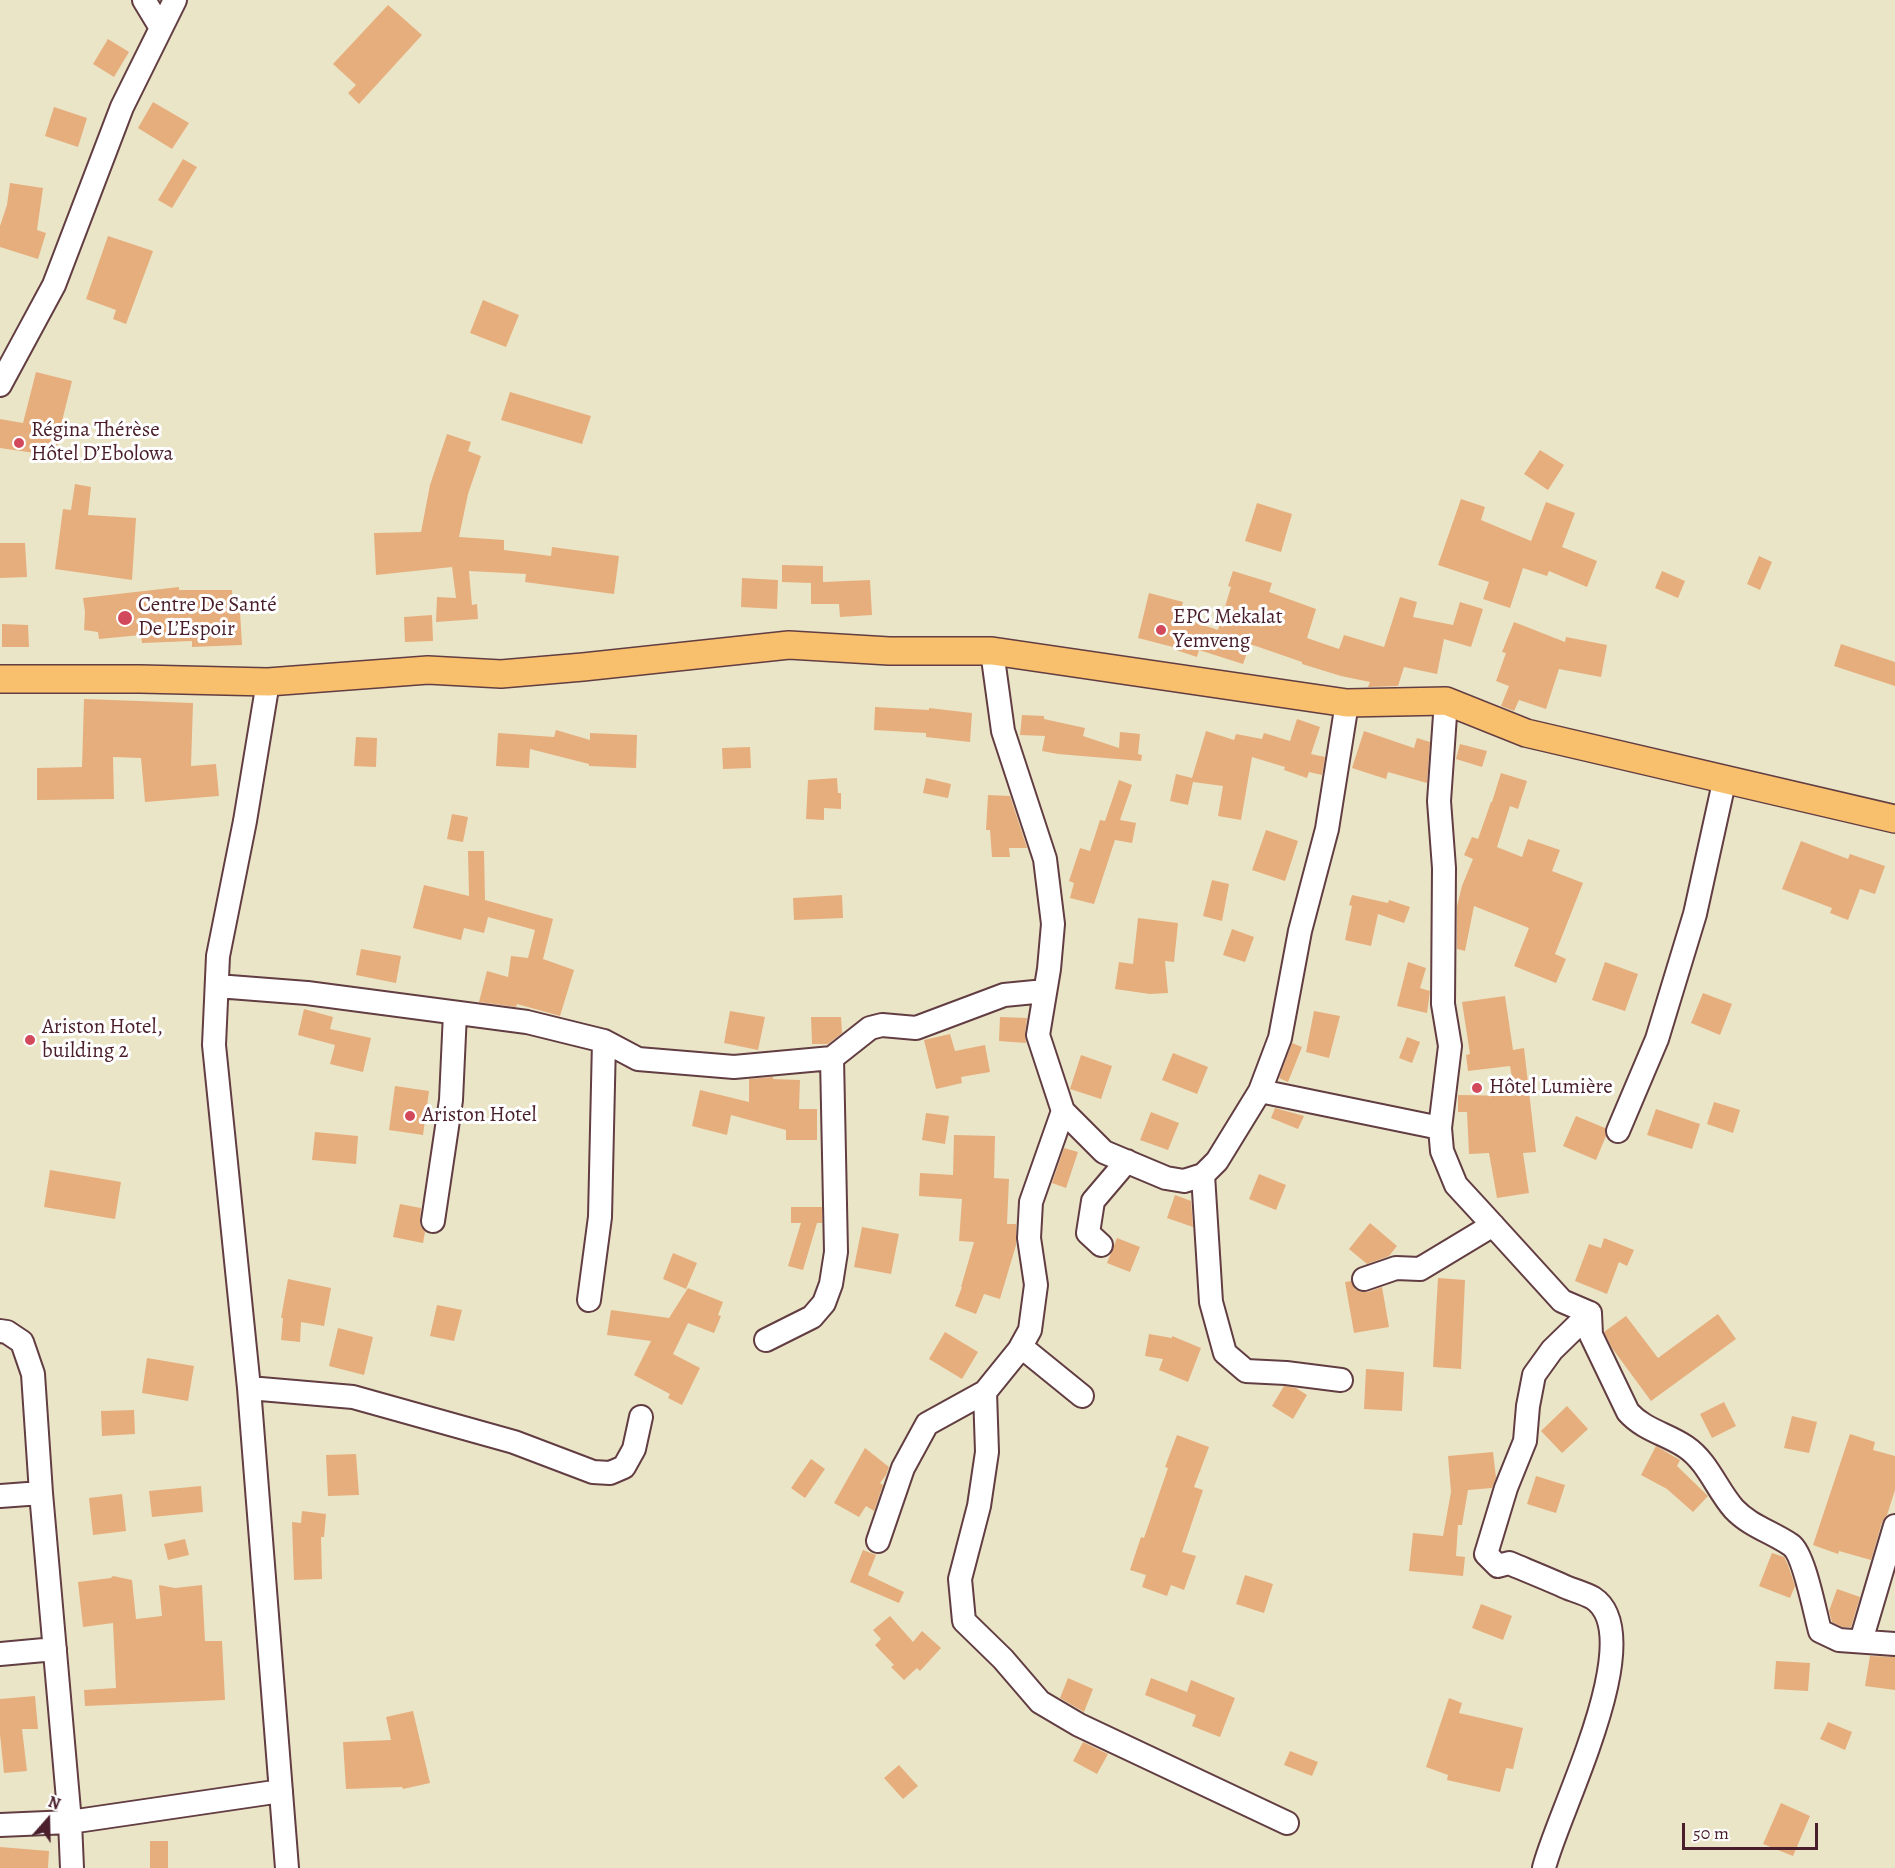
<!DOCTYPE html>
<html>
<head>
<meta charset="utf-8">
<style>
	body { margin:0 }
	#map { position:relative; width:1895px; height:1868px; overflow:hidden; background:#eae5c7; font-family:Alegreya,serif }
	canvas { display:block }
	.north { position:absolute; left:18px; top:1790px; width:60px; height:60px; -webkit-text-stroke:4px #fff; paint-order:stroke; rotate:20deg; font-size:16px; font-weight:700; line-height:24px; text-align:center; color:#4a1f2b }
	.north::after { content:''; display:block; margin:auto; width:21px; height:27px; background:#4a1f2b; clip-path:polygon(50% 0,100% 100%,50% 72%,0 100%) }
	.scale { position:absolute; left:1682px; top:1823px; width:136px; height:27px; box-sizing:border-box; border:3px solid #4a1f2b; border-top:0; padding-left:8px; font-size:18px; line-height:21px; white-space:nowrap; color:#4a1f2b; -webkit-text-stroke:4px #fff; paint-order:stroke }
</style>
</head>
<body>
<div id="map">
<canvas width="1895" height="1868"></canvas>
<div class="north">N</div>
<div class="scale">50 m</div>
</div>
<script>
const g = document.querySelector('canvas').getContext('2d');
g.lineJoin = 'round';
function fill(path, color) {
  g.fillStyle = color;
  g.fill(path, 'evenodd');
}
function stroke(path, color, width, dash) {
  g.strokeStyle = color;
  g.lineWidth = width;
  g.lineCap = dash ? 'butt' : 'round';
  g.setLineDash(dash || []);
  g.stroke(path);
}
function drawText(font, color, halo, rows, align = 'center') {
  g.font = font + ' Alegreya,serif';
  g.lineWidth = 6;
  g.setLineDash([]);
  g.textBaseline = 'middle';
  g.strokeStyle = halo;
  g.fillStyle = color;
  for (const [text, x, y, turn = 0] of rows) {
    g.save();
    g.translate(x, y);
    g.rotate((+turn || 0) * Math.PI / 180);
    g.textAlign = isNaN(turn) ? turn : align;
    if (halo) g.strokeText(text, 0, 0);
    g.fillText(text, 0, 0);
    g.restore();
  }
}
const building = new Path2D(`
	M388 5 422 35 359 104 348 93 356 85 333 64Z
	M108 39 129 52 114 77 93 64Z
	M153 102 189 123 172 149 138 128Z
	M54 107 87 118 78 147 45 136Z
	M183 159 197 167 172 208 158 200Z
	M10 183 43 188 37 230 46 233 38 259 0 247V226L7 205Z
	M108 236 153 251 126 324 113 319 116 310 86 299Z
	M483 300 519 315 506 347 470 333Z
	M36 372 72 381 60 429 56 456 0 448V419L23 423Z
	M510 392 591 416 582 444 501 420Z
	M447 434 471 442 468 451 481 456 468 494 459 537 504 540V550L551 556 552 547 619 556 614 594 525 582 526 574 469 571 472 605 477 604 478 619 436 622 437 597 456 598 452 567 376 575 374 533 421 532 430 485Z
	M1540 450 1564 465 1548 490 1524 474Z
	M75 484 91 487 88 515 136 518 132 580 55 569 63 509 71 510Z
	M1461 499 1485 507 1481 520 1531 541 1546 502 1575 513 1562 547 1597 561 1587 587 1549 571 1547 576 1523 568 1510 608 1483 599 1489 582 1438 565Z
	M1257 503 1292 514 1281 552 1245 541Z
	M0 543H25L27 577 0 578Z
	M1759 556 1772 562 1760 590 1747 584Z
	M782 565 823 566V582L870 580 872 615 840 617 839 604H811V583L782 582Z
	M1233 571 1272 583 1269 592 1316 609 1307 638 1339 649 1344 635 1384 647 1400 597 1417 602 1413 617 1453 625 1460 602 1483 609 1471 647 1444 639 1437 674 1404 667 1398 686 1368 687 1370 682 1341 676 1302 664V662L1250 644 1243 664 1199 650 1197 657 1173 649V647L1138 638 1149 593 1183 602 1179 617 1218 630 1231 587 1228 586Z
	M1662 571 1685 581 1678 598 1655 588Z
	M742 578 778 580 777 609 741 607Z
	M179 587V590H232L233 612H240L242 645 192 647V641L142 643 141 635 99 639 98 632 84 630 85 612 83 598Z
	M432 615 433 641 405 642 404 617Z
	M1514 622 1565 642 1566 637 1607 645 1601 677 1559 669 1546 709 1519 700 1514 711 1501 706 1509 686 1496 681 1506 653 1502 652Z
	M2 624 28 625 29 647H2Z
	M1841 644 1895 662V686L1834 666Z
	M84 699 193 703 191 766 216 764 219 796 145 802 141 758 113 757 114 799 37 800V768L82 767Z
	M875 707 929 710V708L972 713 970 742 926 737V733L874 730Z
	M1022 715 1044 716V719L1085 728 1083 736 1119 748 1120 732 1140 734 1138 754 1142 755 1141 761 1058 754 1042 751 1045 736 1020 735Z
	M1297 719 1320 727 1311 754 1325 757 1322 775 1309 772 1307 778 1284 770 1285 767 1252 757 1241 820 1218 816 1223 786 1193 782 1188 805 1170 801 1176 774 1192 778 1206 731 1234 740 1236 734 1262 739 1264 733 1290 741Z
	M556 730 590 740V733L637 735 636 768 589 766V764L530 749 529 768 496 766 498 733 554 737Z
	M1364 731 1414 748 1417 738 1430 742 1427 783 1388 772 1386 779 1352 768Z
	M356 737 377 738 376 767 354 766Z
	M1460 744 1487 751 1482 767 1456 759Z
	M750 747 751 768 723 769 722 748Z
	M1501 773 1527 781 1518 809 1510 806 1497 847 1522 857 1528 839 1560 850 1552 871 1583 883 1555 954 1566 959 1556 983 1514 966 1529 928 1474 906 1465 951 1457 949V906L1462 886 1473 859 1464 855 1472 837 1478 839 1491 802H1492Z
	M837 778 838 793H841V809L824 808V820L806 819 808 780Z
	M926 778 951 784 948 798 923 793Z
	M1119 780 1132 785 1120 820 1136 823 1132 843 1115 840 1094 904 1070 898 1074 883 1069 881 1080 848 1090 851 1100 820 1105 821Z
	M988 795 1010 796 1027 848H1009L1010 857H992L990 830H986Z
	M452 814 468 817 463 842 447 839Z
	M1266 830 1298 841 1285 881 1252 870Z
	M1801 841 1848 859 1850 854 1885 866 1875 894 1860 889 1848 920 1830 913 1832 908 1782 889Z
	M468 851H484L485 900 553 919 543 959 574 970 560 1016 517 1004 516 1007 479 1002 487 971 508 977 511 956 528 958 535 930 488 917 484 933 464 928 461 940 413 928 424 885 469 896Z
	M1212 880 1229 884 1222 921 1203 916Z
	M842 895 843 918 794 920 793 898Z
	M1352 895 1388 903 1389 900 1410 907 1404 923 1378 914 1371 946 1345 940 1352 906 1349 905Z
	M1138 918 1178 923 1174 962 1165 961 1168 993 1150 994 1115 989 1119 962 1133 964Z
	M1232 929 1254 937 1245 962 1223 955Z
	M361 949 401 956 396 983 356 975Z
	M1408 962 1426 968 1420 988 1430 991 1427 1013 1397 1006Z
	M1605 962 1638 974 1625 1011 1592 1000Z
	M1703 993 1732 1004 1720 1035 1691 1023Z
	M1505 996 1513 1050 1524 1048 1536 1152 1523 1153 1529 1193 1497 1198 1489 1153 1469 1154 1467 1112H1458V1095L1515 1096 1510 1066 1468 1071 1466 1055 1470 1054 1462 1002Z
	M304 1009 333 1017 330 1029 371 1038 363 1072 330 1064 335 1045 298 1035Z
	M730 1011 765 1017 758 1050 724 1043Z
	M1314 1011 1340 1016 1329 1058 1306 1052Z
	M811 1017H841L842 1033 828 1044H812Z
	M1000 1017 1027 1018 1025 1033 1026 1043 999 1041Z
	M950 1034 955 1051 985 1045 990 1072 961 1077 962 1083 936 1089 924 1040Z
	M1407 1037 1420 1042 1412 1063 1399 1058Z
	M1292 1043 1302 1047 1288 1082 1279 1078Z
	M1173 1053 1208 1067 1197 1094 1162 1080Z
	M1081 1055 1112 1066 1101 1099 1070 1089Z
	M773 1077V1079L800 1080 799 1109H817V1140H786V1130L731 1115 727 1135 692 1126 700 1090 749 1102V1079Z
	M395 1086 429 1091 423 1135 389 1130Z
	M1714 1102 1740 1110 1733 1133 1707 1124Z
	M1275 1108 1304 1116 1298 1129 1271 1118Z
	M1656 1109 1700 1124 1692 1149 1647 1135Z
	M1151 1112 1179 1123 1168 1150 1140 1140Z
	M926 1113 949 1116 945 1144 922 1140Z
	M1576 1116 1605 1128 1606 1136 1596 1160 1563 1146Z
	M315 1132 358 1136 356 1164 312 1160Z
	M954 1135 995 1136 994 1178 1009 1179 1007 1224H1016V1245L1000 1299 984 1294 976 1314 955 1306 962 1287H961L974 1242 959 1241 962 1199 919 1196 920 1173 953 1175Z
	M1064 1148 1078 1152 1066 1188 1052 1183Z
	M50 1170 121 1182 115 1219 44 1207Z
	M1259 1174 1286 1185 1276 1210 1249 1199Z
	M1175 1195 1191 1201 1193 1227 1167 1218Z
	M400 1204 421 1208 420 1225 425 1232 423 1243 393 1237Z
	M791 1207H822V1223H817L803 1270 788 1266 801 1223H791Z
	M1370 1223 1397 1246 1389 1256 1367 1264 1349 1249Z
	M862 1227 899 1234 891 1274 854 1267Z
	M1117 1238 1140 1247 1130 1272 1107 1263Z
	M1604 1238 1634 1250 1627 1266 1619 1262 1607 1294 1575 1281 1589 1244 1601 1248Z
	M673 1253 697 1263 686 1289 663 1279Z
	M1438 1278 1465 1280 1461 1369 1433 1367Z
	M288 1279 331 1288 324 1326 301 1322 300 1342 281 1340 283 1318H281Z
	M1351 1281 1355 1289 1361 1292H1368L1382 1287 1389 1327 1354 1333 1345 1282Z
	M688 1288 723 1302 718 1315 721 1316 714 1333 688 1323 673 1354 700 1368 682 1405 668 1398 670 1394 634 1375 651 1341 607 1335 611 1310 669 1318Z
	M437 1305 462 1310 454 1341 430 1336Z
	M1718 1314 1736 1339 1651 1401 1612 1348 1604 1332 1626 1316 1658 1358Z
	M338 1328 373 1337 364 1375 329 1366Z
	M945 1332 978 1352 962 1379 929 1359Z
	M1149 1334 1172 1338V1336L1201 1348 1188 1382 1159 1370 1163 1359 1145 1356Z
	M147 1358 194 1366 188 1401 142 1393Z
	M1366 1369 1404 1372 1402 1411 1364 1409Z
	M1284 1386 1296 1388 1307 1395 1293 1419 1272 1406Z
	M1724 1402 1736 1426 1712 1438 1700 1414Z
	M1567 1406 1588 1429 1562 1453 1541 1431Z
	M134 1410 135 1434 102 1436 101 1411Z
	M1792 1416 1817 1422 1809 1453 1784 1448Z
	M1850 1434 1875 1442 1873 1450 1895 1456V1490L1887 1515 1882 1522 1871 1560 1839 1551 1838 1554 1813 1545Z
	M1177 1435 1209 1447 1194 1487 1203 1490 1182 1552 1196 1556 1184 1590 1171 1585 1167 1596 1142 1587 1146 1575 1130 1570 1141 1537 1144 1538 1168 1468 1165 1467Z
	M1656 1446 1680 1460 1677 1466 1708 1496 1693 1512 1667 1489 1641 1475Z
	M865 1448 889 1467 886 1475 880 1483 883 1485 874 1511 866 1506 859 1517 834 1503Z
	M1493 1452 1496 1478 1492 1488 1468 1490 1462 1525H1458L1456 1556 1465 1557 1463 1576 1409 1571 1413 1533 1443 1536 1451 1492 1448 1456Z
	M356 1454 359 1495 328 1496 326 1455Z
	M811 1459 825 1469 805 1498 791 1488Z
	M1536 1476 1565 1485 1556 1513 1527 1504Z
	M201 1486 203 1512 152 1517 149 1491Z
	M122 1494 126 1531 93 1535 89 1498Z
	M302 1511 326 1514 324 1537H321L322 1579 294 1580 292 1522 301 1523Z
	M185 1539 189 1555 168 1560 164 1544Z
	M863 1550 876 1555 868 1575 904 1592 899 1603 850 1582Z
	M1772 1553 1784 1557 1788 1565 1795 1586 1790 1598 1759 1586Z
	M1245 1575 1273 1584 1264 1613 1236 1604Z
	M113 1576 132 1580 136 1619 162 1616 159 1585 175 1588 202 1585 205 1641H222L225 1700 85 1706 84 1690 116 1688 113 1623 83 1627 78 1582 111 1578Z
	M1837 1589 1860 1597 1851 1627H1842L1832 1622 1829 1611Z
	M1481 1604 1512 1616 1503 1640 1472 1628Z
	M890 1616 913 1642 922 1631 941 1648 920 1671 917 1668 904 1680 891 1667 894 1665 875 1645 881 1639 873 1630Z
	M1870 1656 1895 1657V1690L1865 1686Z
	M1776 1661 1810 1663 1808 1691 1774 1689Z
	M1068 1678 1093 1689 1084 1712 1060 1698Z
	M1151 1678 1187 1692 1191 1680 1235 1698 1220 1737 1192 1726 1196 1715 1145 1695Z
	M35 1696 38 1729H22L27 1771 4 1773 0 1734V1699Z
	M1449 1698 1462 1703 1459 1713 1523 1728 1513 1769 1506 1768 1500 1792 1447 1780 1448 1775 1426 1767Z
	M413 1711 430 1783 403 1789 402 1787 346 1789 343 1742 391 1740 386 1717Z
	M1828 1722 1852 1732 1845 1750 1820 1739Z
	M1083 1742 1108 1754 1097 1774 1073 1761Z
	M1290 1751 1318 1762 1312 1776 1284 1765Z
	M899 1765 918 1786 903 1799 884 1778Z
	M1781 1803 1810 1816 1793 1856 1763 1844Z
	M150 1841H168V1868H150Z
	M0 1847 49 1851 48 1868H0Z`);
const minor = new Path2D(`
	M144 0 161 28
	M0 385 54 285 122 107 175 0
	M992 651 1003 731 1045 859 1053 924 1049 969 1038 1035 1063 1111 1104 1152 1166 1178 1184 1181 1203 1175 1217 1161 1260 1091 1280 1038 1300 931 1327 829 1347 703
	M268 682 245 821 218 956 214 1045 249 1388 287 1868
	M1446 701 1439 801 1444 868 1443 1004 1450 1046 1440 1128 1442 1151 1456 1185 1480 1211 1562 1301 1590 1313
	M217 986 307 993 527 1022 604 1041 638 1059 734 1067 832 1058 870 1028 882 1025 916 1028 1004 995 1045 991
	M1260 1091 1440 1128
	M1618 1131 1657 1039 1695 914 1725 778
	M1203 1175 1211 1302 1225 1353 1246 1371 1286 1373 1341 1380
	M433 1221 451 1100 455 1013
	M1101 1245 1088 1233 1093 1201 1127 1161
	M1364 1279 1396 1268 1420 1269 1493 1225
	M589 1300 600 1217 604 1041
	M1590 1313 1591 1335 1628 1412C1644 1430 1667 1434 1686 1447 1708 1462 1717 1490 1734 1509 1750 1526 1772 1532 1791 1545 1804 1554 1815 1613 1820 1631L1839 1640 1895 1644
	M0 1331 7 1332 22 1342 33 1374 41 1493 70 1822 72 1868
	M766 1340 812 1317 824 1303 831 1284 836 1252 832 1058
	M1019 1350 1029 1353 1082 1396
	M249 1388 353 1397 514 1442 593 1472 610 1473 624 1467 634 1449 641 1417
	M985 1392 987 1452 979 1506 960 1579 964 1621 1003 1659 1040 1702 1079 1725 1287 1823
	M0 1496 41 1493
	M878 1541 903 1468 927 1424 985 1392 1019 1350 1030 1330 1036 1285 1029 1238 1031 1202 1063 1111
	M1861 1641 1895 1526
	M0 1654 55 1649
	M0 1825 70 1822 281 1791
	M1544 1868C1556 1816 1651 1636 1593 1598 1586 1594 1576 1591 1568 1588 1548 1579 1528 1571 1509 1563L1498 1566 1486 1554 1506 1488 1525 1441 1528 1406 1534 1375 1552 1350 1590 1313`);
const major = new Path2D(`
	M0 679H140L268 682 428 670 501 674 583 667 789 645 889 651H992L1347 703 1446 701 1526 733 1895 819`);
const markers = [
	[19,443,6,"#d1495b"],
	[125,618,8,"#d1495b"],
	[1161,630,6,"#d1495b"],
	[30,1040,6,"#d1495b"],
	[1477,1088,6,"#d1495b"],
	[410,1116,6,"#d1495b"]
];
const poiNames = [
	["Régina Thérèse",31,431],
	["Hôtel D’Ebolowa",31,455],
	["Centre De Santé",138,606],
	["De L’Espoir",138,630],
	["EPC Mekalat",1173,618],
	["Yemveng",1173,642],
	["Ariston Hotel,",42,1028],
	["building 2",42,1052],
	["Hôtel Lumière",1489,1088],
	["Ariston Hotel",422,1116]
];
fill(building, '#e6ae7d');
stroke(minor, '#623d42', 26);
stroke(major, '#623d42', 30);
stroke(minor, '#fff', 22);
stroke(major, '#f8bf6c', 27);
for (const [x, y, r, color] of markers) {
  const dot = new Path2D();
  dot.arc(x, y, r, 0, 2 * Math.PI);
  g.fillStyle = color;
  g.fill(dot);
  stroke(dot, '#fff', 2);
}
drawText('21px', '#4a1f2b', '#fff', poiNames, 'left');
</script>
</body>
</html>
